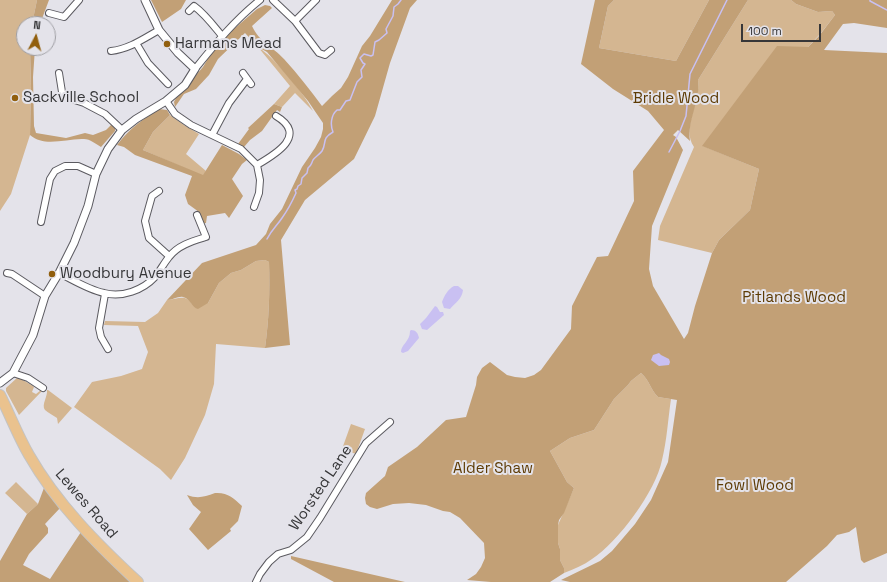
<!DOCTYPE html>
<html>
<head>
<meta charset="utf-8">
<style>
	body { margin:0 }
	#map { position:relative; width:887px; height:582px; overflow:hidden; background:#e4e3ea; font-family:"Space Grotesk",sans-serif }
	canvas { display:block }
	.north { position:absolute; left:16px; top:16px; width:40px; height:40px; box-sizing:border-box; background:#e4e3ea; border:1px solid #9e9ea3; border-radius:50%; rotate:6deg; font-size:11px; font-weight:700; line-height:16px; text-align:center; color:#363638 }
	.north::after { content:''; display:block; margin:auto; width:14px; height:18px; background:#915f0e; clip-path:polygon(50% 0,100% 100%,50% 72%,0 100%) }
	.scale { position:absolute; left:741px; top:24px; width:80px; height:18px; box-sizing:border-box; border:2px solid #363638; border-top:0; padding-left:5px; font-size:12px; line-height:14px; white-space:nowrap; color:#363638; -webkit-text-stroke:3px #e4e3ea; paint-order:stroke }
</style>
</head>
<body>
<div id="map">
<canvas width="887" height="582"></canvas>
<div class="north">N</div>
<div class="scale">100 m</div>
</div>
<script>
const g = document.querySelector('canvas').getContext('2d');
g.lineJoin = 'round';
function fill(path, color) {
  g.fillStyle = color;
  g.fill(path, 'evenodd');
}
function stroke(path, color, width, dash) {
  g.strokeStyle = color;
  g.lineWidth = width;
  g.lineCap = dash ? 'butt' : 'round';
  g.setLineDash(dash || []);
  g.stroke(path);
}
function drawText(font, color, halo, rows, align = 'center') {
  g.font = font + ' "Space Grotesk",sans-serif';
  g.lineWidth = 4;
  g.setLineDash([]);
  g.textBaseline = 'middle';
  g.strokeStyle = halo;
  g.fillStyle = color;
  for (const [text, x, y, turn = 0] of rows) {
    g.save();
    g.translate(x, y);
    g.rotate((+turn || 0) * Math.PI / 180);
    g.textAlign = isNaN(turn) ? turn : align;
    if (halo) g.strokeText(text, 0, 0);
    g.fillText(text, 0, 0);
    g.restore();
  }
}
const green = new Path2D(`
	M0 0H37L32 24H24V48H30L31 86 30 135 11 194 0 211Z
	M614 0H709L676 61 599 48 608 6Z
	M748 0H791L796 4 818 12 832 11 835 15 821 33 808 47 703 146 759 169 750 210 719 240 712 253 658 240 660 226 694 147C681 128 701 102 698 80Z
	M258 47C274 57 304 93 313 111L295 93 282 107 274 104 290 86Z
	M170 115 184 125 199 134 186 154 206 171 203 176 143 150 153 132Z
	M265 260 269 262C270 291 269 320 265 348L216 344 214 384 205 415 185 458 171 480 160 469 74 407 92 382 121 376 142 369 148 352 138 326 104 325 105 321 145 322 158 313 167 300C177 300 185 293 192 304L208 303 219 283 231 273 241 270 256 261Z
	M641 373C650 381 650 389 658 397L671 399C668 419 667 440 662 460 656 491 618 542 592 559 584 565 574 569 564 573V568L560 560V549L558 543V525L574 488 567 482 550 451 570 438 594 430 614 399 628 385 631 381Z
	M18 377 33 386 34 387 32 392 36 394 41 390 42 391 19 415 6 391V388Z
	M47 390H48L72 408 58 424 57 418C53 415 48 413 45 410 41 405 48 396 47 390Z
	M351 424 365 429 356 454 342 449Z
	M16 482 38 504 27 514 5 493Z`);
const forest = new Path2D(`
	M37 0H49L40 24H32Z
	M151 0H186L181 9 162 22Z
	M392 0H417L410 8 390 63 375 116 354 159 305 200 281 240 290 345 265 348C269 320 270 291 269 262L265 260 256 261 241 270 231 273 219 283 208 303 198 309C192 308 191 299 183 297 178 296 173 300 167 300L202 263 256 245 266 234 270 224 282 209 302 167 315 148 321 137 323 129V123L308 101 267 52 258 47 245 33 218 59 209 75 196 89 184 94 175 107 174 102 176 98 203 67 210 55 227 35 257 9 265 5 270 6 272 8 252 26C260 43 272 46 284 59 298 74 310 90 322 106L332 96 341 88 348 77 362 46 370 36Z
	M595 0H614L608 6 599 48 676 61 709 0H748L698 80C701 100 687 120 690 141L678 130 673 135 676 137 683 150 652 226 649 269 653 286 684 339 688 333 695 306 712 253 719 240 750 210 759 169 702 146 777 46 808 47 819 36 835 15 832 11 818 12 796 4 791 0H887V28L854 23 843 24 824 50 887 53V553L864 563 861 560 856 527 849 532 837 535 827 546 786 582H570L561 580 600 561 612 551 635 524 651 500 668 462 677 400 658 397C650 389 650 381 641 373L631 381 628 385 614 399 594 430 570 438 550 451 567 482 574 488 564 513 559 520 558 525V543L560 549V560L564 568V573L550 582H491L467 580 476 574 481 567 485 558 484 543 460 518 450 512 443 511 426 505 409 503 393 504 377 509 370 507 366 504 365 498 366 493 385 476 388 467 417 447 446 420 466 417 476 385 477 377 482 368 490 362 507 375 515 377 525 378 534 375 541 370 571 329 572 306 597 257 608 256 634 201 633 171 664 130 648 111 613 89 581 64Z
	M30 48H35L33 77 34 126 36 133 66 138 85 133 93 135 106 130 112 124 115 128V131L101 147C96 144 90 139 84 139 67 138 45 148 30 135L31 86Z
	M274 104 282 107 280 112 277 110 262 131 250 140 244 147 238 144 249 129 248 128Z
	M159 109 167 110 170 115 153 132 143 150 203 175 222 145 239 154 247 160 242 164 232 179 243 196 229 218 225 213 207 216 206 223 201 224 199 212 188 204 185 195 192 176 135 155 124 147 117 145C130 128 142 120 159 109Z
	M45 485 61 507 45 524 48 528V533L29 554 23 565 50 579 81 532 130 582H0V561L27 514 38 504Z
	M215 493C227 492 234 498 242 506L238 521 230 529 231 531 208 550 189 529 201 512 193 505 187 495C198 499 204 497 215 493Z
	M291 556 405 582H334L291 559Z`);
const water = new Path2D(`
	M454 286H458L463 290C462 299 455 303 450 309L444 308 442 302C444 296 448 289 454 286Z
	M435 306 437 307 440 312H443L444 315 427 330 422 329 420 324 426 318Z
	M411 330C416 330 418 333 419 338L408 351 403 353 401 352C401 344 410 342 410 331Z
	M659 353 661 355 669 359 670 362 669 365 659 366 651 360 653 355Z`);
const stream = new Path2D(`
	M870 0V1L887 10
	M669 152 680 131 686 116 690 74 727 0
	M267 239C272 229 276 227 282 218 287 211 292 202 296 193L295 190 297 189 298 186 301 184 302 178 307 173 308 168C312 165 311 164 313 160 315 157 320 154 322 151 327 143 321 139 333 132 330 125 331 115 337 110H340L346 101 350 100 357 82 362 77 361 70 365 64 363 63 360 58 364 54 371 56 373 55 375 42 379 40 387 33 386 29 393 16 394 7 398 4 401 0`);
const minor = new Path2D(`
	M273 0 295 21 319 53 325 55 331 50
	M189 11 194 6C205 14 213 25 222 36
	M49 13 64 17 79 0
	M295 21 316 0
	M136 43 148 63 168 84
	M111 51C129 49 143 39 159 30
	M195 69C215 44 235 20 260 0
	M59 73 62 92 65 97 84 103 105 114 122 130
	M243 73 251 84
	M166 101 175 114 191 125 241 149 257 165 260 180 259 193 254 207
	M212 135 229 103 247 79
	M257 165C276 154 308 135 276 116
	M159 191 152 196 145 221 149 238 169 256
	M41 222 50 179 55 171 65 166H78L96 174
	M7 273 12 274 45 296
	M59 273C73 280 89 290 104 293 122 298 143 290 155 277 160 271 164 263 169 257 178 245 193 241 206 237L197 215
	M105 294 99 328 101 337 108 349
	M13 373 28 378 43 388
	M256 582 260 574 269 562 278 554 291 550 307 537 320 518 366 443 390 422`);
const tertiary = new Path2D(`
	M0 383 13 373 33 335 45 296 59 273 74 243 88 206 96 174 108 149 122 130 136 119 166 101 185 85 195 69 178 53 159 30 145 0`);
const trunk = new Path2D(`
	M0 395C10 415 18 436 29 455 57 504 97 544 138 582`);
const markers = [
	[167,44,4,"#915f0e"],
	[15,98,4,"#915f0e"],
	[52,274,4,"#915f0e"]
];
const poiNames = [
	["Harmans Mead",175,44],
	["Sackville School",23,98],
	["Woodbury Avenue",60,274]
];
const parkNames = [
	["Bridle Wood",676,99],
	["Pitlands Wood",794,298],
	["Alder Shaw",493,469],
	["Fowl Wood",755,486]
];
const streetNames = [
	["Worsted Lane",321,488,-56],
	["Lewes Road",86,504,49]
];
fill(green, '#d4b691');
fill(forest, '#c2a076');
fill(water, '#c9c0f2');
stroke(stream, '#c9c0f2', 1.5);
stroke(minor, '#5b5a60', 8);
stroke(tertiary, '#5b5a60', 9);
stroke(trunk, '#c3c3c3', 12);
stroke(minor, '#fff', 6);
stroke(tertiary, '#fff', 7);
stroke(trunk, '#eac28e', 10);
for (const [x, y, r, color] of markers) {
  const dot = new Path2D();
  dot.arc(x, y, r, 0, 2 * Math.PI);
  g.fillStyle = color;
  g.fill(dot);
  stroke(dot, '#e4e3ea', 1.5);
}
drawText('15px', '#363638', '#e4e3ea', poiNames, 'left');
drawText('15px', '#5d3b04', '#e4e3ea', parkNames);
drawText('15px', '#363638', '#e4e3ea', streetNames);
</script>
</body>
</html>
